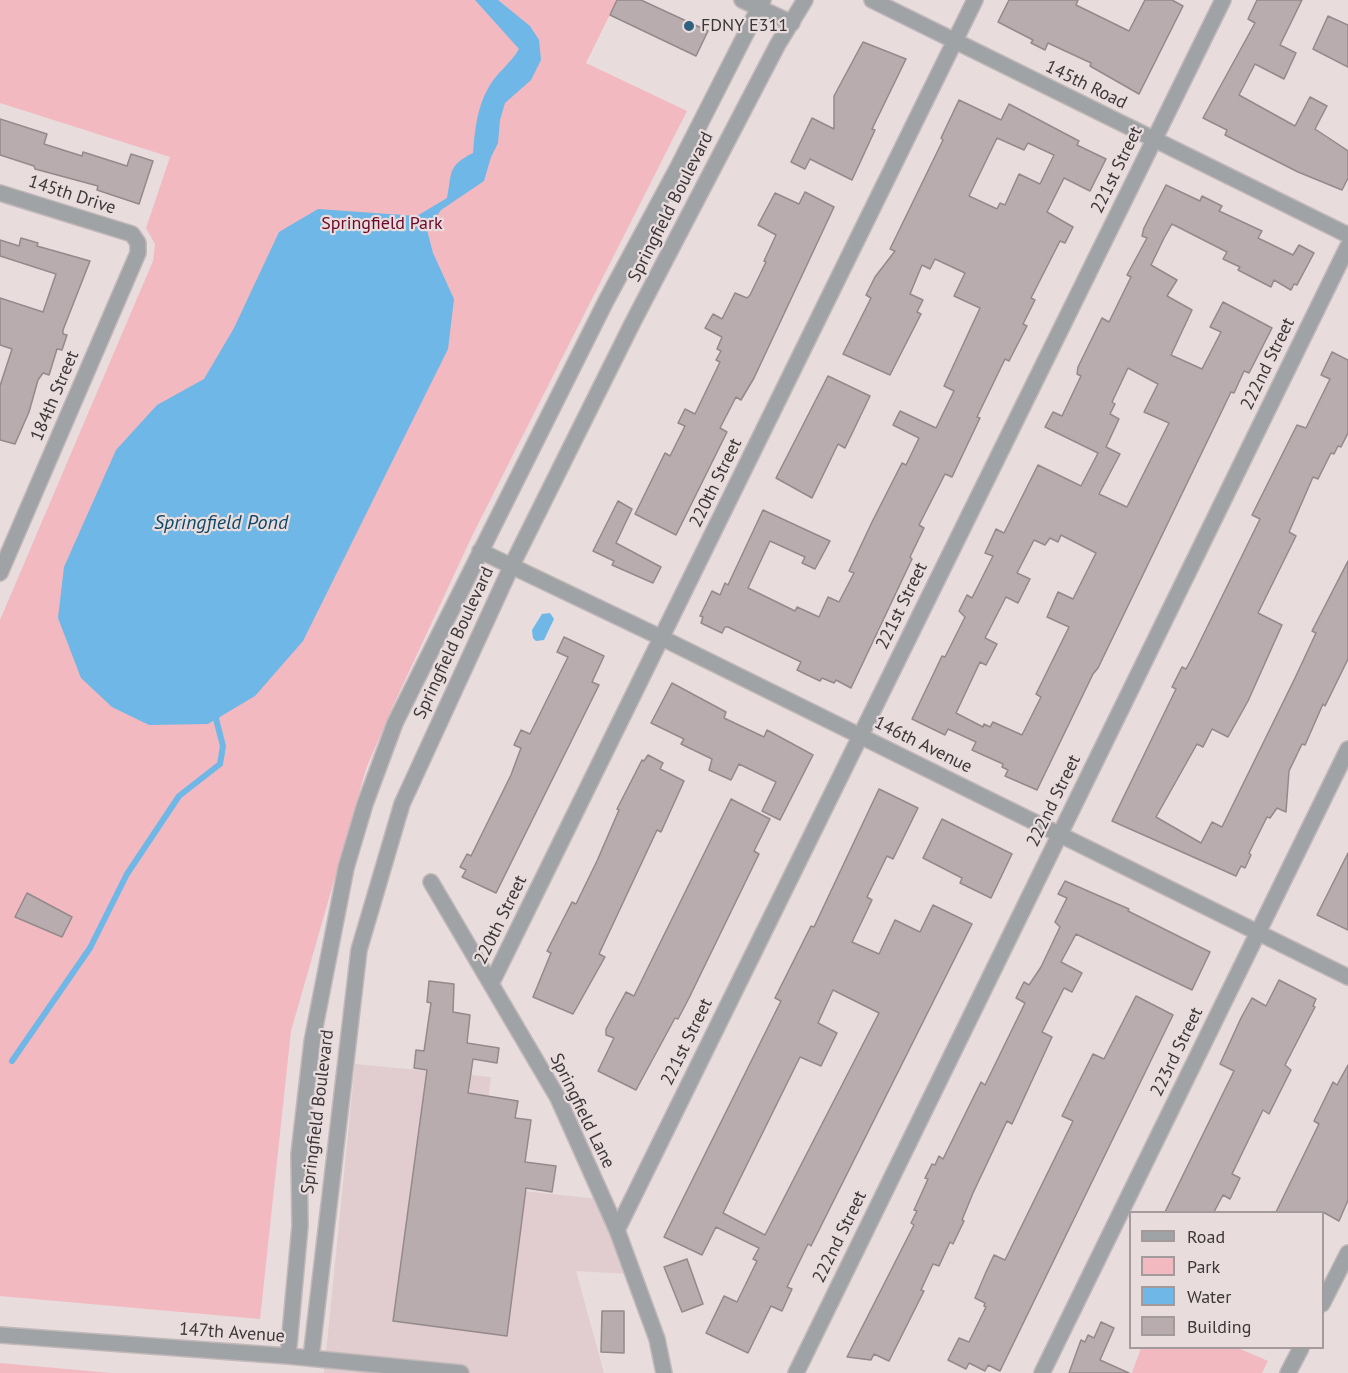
<!DOCTYPE html>
<html>
<head>
<meta charset="utf-8">
<style>
	body { margin:0 }
	#map { position:relative; width:1348px; height:1373px; overflow:hidden; background:#e8dcdd; font-family:"PT Sans",sans-serif }
	canvas { display:block }
	.legend { position:absolute; left:1129px; top:1211px; width:195px; height:138px; box-sizing:border-box; background:#e8dcdd; border:2px solid #a39a9b; margin:0; padding:8px 10px; list-style:none; font-size:18px; color:#3c3738 }
	.legend li { display:flex; align-items:center; gap:12px; height:30px }
	.legend b { width:30px; border:2px solid #a39a9b }
</style>
</head>
<body>
<div id="map">
<canvas width="1348" height="1373"></canvas>
<ul class="legend">
<li><b style="height:8px;background:#9fa3a5"></b>Road</li>
<li><b style="height:16px;background:#f2b9c1"></b>Park</li>
<li><b style="height:16px;background:#6eb7e7"></b>Water</li>
<li><b style="height:16px;background:#b8acae"></b>Building</li>
</ul>
</div>
<script>
const g = document.querySelector('canvas').getContext('2d');
g.lineJoin = 'round';
function fill(path, color) {
  g.fillStyle = color;
  g.fill(path, 'evenodd');
}
function stroke(path, color, width, dash) {
  g.strokeStyle = color;
  g.lineWidth = width;
  g.lineCap = dash ? 'butt' : 'round';
  g.setLineDash(dash || []);
  g.stroke(path);
}
function drawText(font, color, halo, rows, align = 'center') {
  g.font = font + ' "PT Sans",sans-serif';
  g.lineWidth = 4.5;
  g.setLineDash([]);
  g.textBaseline = 'middle';
  g.strokeStyle = halo;
  g.fillStyle = color;
  for (const [text, x, y, turn = 0] of rows) {
    g.save();
    g.translate(x, y);
    g.rotate((+turn || 0) * Math.PI / 180);
    g.textAlign = isNaN(turn) ? turn : align;
    if (halo) g.strokeText(text, 0, 0);
    g.fillText(text, 0, 0);
    g.restore();
  }
}
const built = new Path2D(`
	M355 1064 491 1077 484 1132 485 1187 599 1199 630 1274 576 1271 604 1373H324Z`);
const green = new Path2D(`
	M0 0H617L586 63 687 111 473 534 392 708 366 769 291 1031 260 1319 0 1296V620L153 261 155 244 146 228 170 157 0 103Z
	M1141 1348H1238L1268 1361 1262 1373H1132Z
	M0 1363 111 1373H0Z`);
const water = new Path2D(`
	M475 0H498L530 26 539 40 541 60 531 80 505 103 500 120 498 143 491 157 484 181 441 210 427 230 433 253 454 299 448 349 303 641 255 696 208 724 149 725 112 707 81 678 58 618 64 567 116 450 157 405 204 379 234 328 279 232 318 209 417 216 447 198C452 173 447 166 473 153 475 129 477 106 490 85 498 72 511 63 519 49Z
	M550 613 554 619 544 640 536 641 533 638 532 630 542 614Z`);
const stream = new Path2D(`
	M12 1061 90 948 127 874 179 796 220 764 223 746 216 719 218 711`);
const building = new Path2D(`
	M617 0H641L708 31 696 56 610 15Z
	M1009 0H1078L1076 5 1129 31 1145 0H1172L1183 6 1139 94 1090 66 1091 63 1048 43 1045 50 1031 43 1033 40 998 22Z
	M1257 0H1302L1280 45 1296 53 1284 79 1255 64 1239 95 1295 126 1310 97 1327 106 1315 129 1348 151V178L1342 190 1298 172 1225 135 1227 130 1203 118 1255 23 1248 19Z
	M1328 16 1348 25V67L1313 49Z
	M863 42 906 59 872 129 875 130 852 180 810 159 805 169 791 162 812 118 834 129V96Z
	M959 100 1001 120 1009 104 1079 141 1077 145 1106 159 1090 191 1064 178 1047 212 1073 227 1065 243 1060 241 1031 298 1035 300 1023 324 1027 326 1009 361 1005 359 977 417 980 418 952 477 945 474 919 525 924 528 910 557 912 559 851 688 836 680 834 683 822 678 820 681 797 670 801 662 728 627H725L722 633 701 623 703 617 700 616 712 591 720 595 725 583 728 585 763 510 830 541 815 569 802 563 805 557 770 541 748 588 795 611 797 607 819 617 828 597 839 602 854 573 849 571 872 522 902 463 906 465 919 438 893 425 900 411 936 428 954 391 944 386 980 308 954 296 965 273 935 259 930 269 922 265 910 294 923 300 917 312 921 314 890 375 843 354 871 298 866 295 875 277 895 251 890 249 943 140 941 138ZM997 138 1024 150 1028 143 1054 155 1040 184 1019 174 1005 205 1000 203 997 209 969 196Z
	M0 119 47 134 44 144 82 156 83 152 127 166 131 154 153 161 139 204 97 190 98 186 35 169 34 166 0 155Z
	M1166 185 1200 201 1202 196 1222 206 1219 211 1262 231 1258 238 1293 255 1299 245 1314 253 1297 285 1294 284 1291 290 1274 280 1271 287 1238 270 1240 267 1223 259 1227 252 1172 224 1164 238 1151 265 1177 280 1167 296 1192 310 1171 355 1202 369 1221 332 1210 327 1223 302 1272 328 1249 373 1244 371 1234 393 1231 392 1098 668 1093 674 1037 790 1005 776 1008 770 1002 767 1003 764 972 750 976 742 948 729 945 735 912 719 942 656 945 657 965 617 959 611 967 595 972 598 993 556 985 553 996 529 1004 533 1038 465 1081 486 1098 453 1045 427 1053 412 1062 416 1081 376 1077 374 1078 367 1102 318 1109 322 1131 277 1127 275 1147 238 1142 236 1144 228ZM1128 368 1158 384 1144 412 1169 423 1127 507 1099 494 1120 454 1106 447 1119 419 1110 414 1115 404 1112 402ZM1061 535 1096 553 1073 599 1058 592 1047 617 1069 627 1036 694 1041 697 1022 735 993 722 990 727 984 724 983 727 956 713 980 662 986 665 997 644 985 638 1006 597 1018 603 1030 579 1017 573 1034 540 1045 545 1050 538 1058 542Z
	M805 192 834 207 754 378 741 400 736 397 720 428 727 432 676 535 635 514 665 453 670 456 685 426 678 423 685 409 695 414 720 362 716 360 721 351 717 349 722 337 705 328 713 314 722 319 735 293 747 298 750 295 766 262 764 261 776 235 758 225 775 193 799 204Z
	M21 238 38 243 37 246 90 261 63 330V334L67 335 62 350 57 349 49 375 43 373 38 380 29 412 15 444 0 440V386L12 349 0 345V298L43 312 56 274 0 256V240L19 246Z
	M1332 352 1348 360V433L1341 447 1338 446 1334 454 1331 453 1318 479 1313 477 1289 532 1296 536 1258 613 1282 625 1248 701 1228 737 1212 729 1203 747 1197 744 1156 817 1201 843 1212 822 1222 827 1295 678 1316 633 1312 631 1348 561V659L1325 706 1323 704 1305 745 1302 744 1289 771 1286 812 1277 808 1270 818 1267 817 1249 853 1251 855 1245 868 1241 866 1236 876 1112 821 1176 689 1172 687 1182 667 1186 669 1193 656 1260 519 1252 515 1297 425 1306 428 1330 379 1321 375Z
	M828 376 870 396 845 448 838 444 812 498 776 478Z
	M618 501 632 509 616 543 661 567 653 583 612 565 614 561 593 551Z
	M564 637 604 656 592 682 599 685 496 893 462 877 466 870 460 867 467 854 471 856 511 775 521 748 514 745 521 730 530 734 568 657 557 652Z
	M672 683 726 712 724 718 764 737 767 730 813 755 780 820 762 811 776 782 739 764 731 780 709 770 712 759 681 744 684 739 651 723Z
	M648 755 663 763 660 769 684 781 661 832 657 830 599 954 605 957 573 1014 533 997 551 953 547 951 572 902 576 904 597 861 619 810 617 809 642 760 644 761Z
	M879 789 918 808 893 859 887 856 867 897 872 900 852 942 879 954 895 920 920 932 933 905 972 924 811 1246 808 1244 787 1287 792 1289 782 1311 771 1306 748 1353 706 1333 724 1296 737 1302 757 1261 753 1259 759 1248 716 1227 702 1255 664 1237 781 1001 775 998 811 926 814 927ZM833 990 879 1013 765 1235 723 1213 800 1057 821 1066 837 1033 818 1023Z
	M731 799 770 819 754 851 759 854 689 998 678 1019 675 1018 636 1090 598 1071 614 1038 606 1035V1029L626 992 634 996Z
	M942 819 1012 854 991 898 960 883 962 878 923 858Z
	M1348 853V930L1317 915Z
	M1065 881 1129 909 1128 911 1210 952 1192 990 1076 934 1061 962 1082 973 1072 992 1064 988 1042 1032 1052 1037 1012 1124 1007 1121 973 1193 962 1220 964 1221 953 1244 950 1242 939 1266 933 1264 921 1290 924 1291 889 1361 874 1354 871 1360 847 1357 914 1225 911 1223 917 1211 914 1210 928 1179 925 1178 932 1164 935 1165 939 1156 943 1159 981 1082 985 1085 1025 1003 1016 998 1024 982 1029 985 1041 967 1060 927 1055 922 1067 898 1058 894Z
	M27 893 72 917 62 937 15 917Z
	M1279 980 1316 999 1313 1006 1315 1007 1285 1065 1291 1070 1269 1114 1263 1110 1232 1174 1240 1178 1230 1199 1223 1195 1214 1212H1165L1234 1071 1220 1064 1241 1018 1252 998 1266 1006Z
	M429 981 454 984 453 1012 470 1015 467 1043 499 1048 497 1063 473 1059 468 1093 518 1101 515 1118 531 1120 525 1162 556 1166 552 1192 526 1188 507 1336 393 1321 427 1070 414 1068 416 1050 424 1051 431 1003 427 1002Z
	M1136 996 1173 1015 1000 1371 988 1365 985 1371 969 1363 966 1369 948 1360 959 1338 969 1342 986 1307 984 1306 985 1303 975 1298 986 1272 994 1255 1005 1260 1073 1121 1062 1116 1093 1054 1104 1059Z
	M1348 1065V1200L1339 1221 1323 1212H1276L1319 1124 1314 1121 1333 1082 1337 1085Z
	M687 1259 703 1304 682 1312 664 1267Z
	M602 1311H624V1353L601 1352Z
	M1101 1322 1114 1328 1100 1360 1129 1373H1069L1081 1340 1085 1342 1088 1335 1094 1338Z`);
const minor = new Path2D(`
	M742 0 792 23
	M872 0 1348 235
	M0 193 132 234 138 243V253L0 573
	M480 551 662 638 1348 977
	M431 882 558 1098 617 1230 657 1339 664 1373
	M491 984 975 0
	M617 1230 1223 0
	M1322 1304 1348 1253
	M0 1335 288 1356 461 1373
	M288 1356 300 1226 299 1154 312 1042 346 868 365 804 395 723 606 301 678 167 763 0
	M311 1358 359 950 402 804 512 565 633 322 778 44 805 0
	M796 1373 1348 246
	M1042 1373 1348 749
	M1288 1373 1301 1348`);
const markers = [
	[689,26,6,"#30607f"]
];
const poiNames = [
	["FDNY E311",701,26]
];
const streetNames = [
	["145th Road",1086,85,26],
	["221st Street",1117,170,-64],
	["145th Drive",72,195,18],
	["Springfield Boulevard",671,207,-63],
	["222nd Street",1268,364,-64],
	["184th Street",55,396,-67],
	["220th Street",716,483,-64],
	["221st Street",902,606,-64],
	["Springfield Boulevard",454,643,-65],
	["146th Avenue",923,745,26],
	["222nd Street",1054,801,-64],
	["220th Street",501,920,-64],
	["221st Street",687,1042,-64],
	["223rd Street",1177,1052,-64],
	["Springfield Lane",582,1111,64],
	["Springfield Boulevard",318,1112,-83],
	["222nd Street",840,1237,-64],
	["147th Avenue",232,1333,4]
];
const parkNames = [
	["Springfield Park",382,224]
];
const waterNames = [
	["Springfield Pond",221,523]
];
fill(built, '#e1cdcf');
fill(green, '#f2b9c1');
fill(water, '#6eb7e7');
stroke(stream, '#6eb7e7', 6);
fill(building, '#b8acae');
stroke(building, '#94898b', 1.5);
stroke(minor, '#c2b8b9', 18);
stroke(minor, '#9fa3a5', 15);
for (const [x, y, r, color] of markers) {
  const dot = new Path2D();
  dot.arc(x, y, r, 0, 2 * Math.PI);
  g.fillStyle = color;
  g.fill(dot);
  stroke(dot, '#e8dcdd', 2);
}
drawText('18px', '#3c3738', '#e8dcdd', poiNames, 'left');
drawText('18px', '#3c3738', '#e8dcdd', streetNames);
drawText('18px', '#6c072a', '#e8dcdd', parkNames);
drawText('italic 20px', '#0e4869', '#e8dcdd', waterNames);
</script>
</body>
</html>
